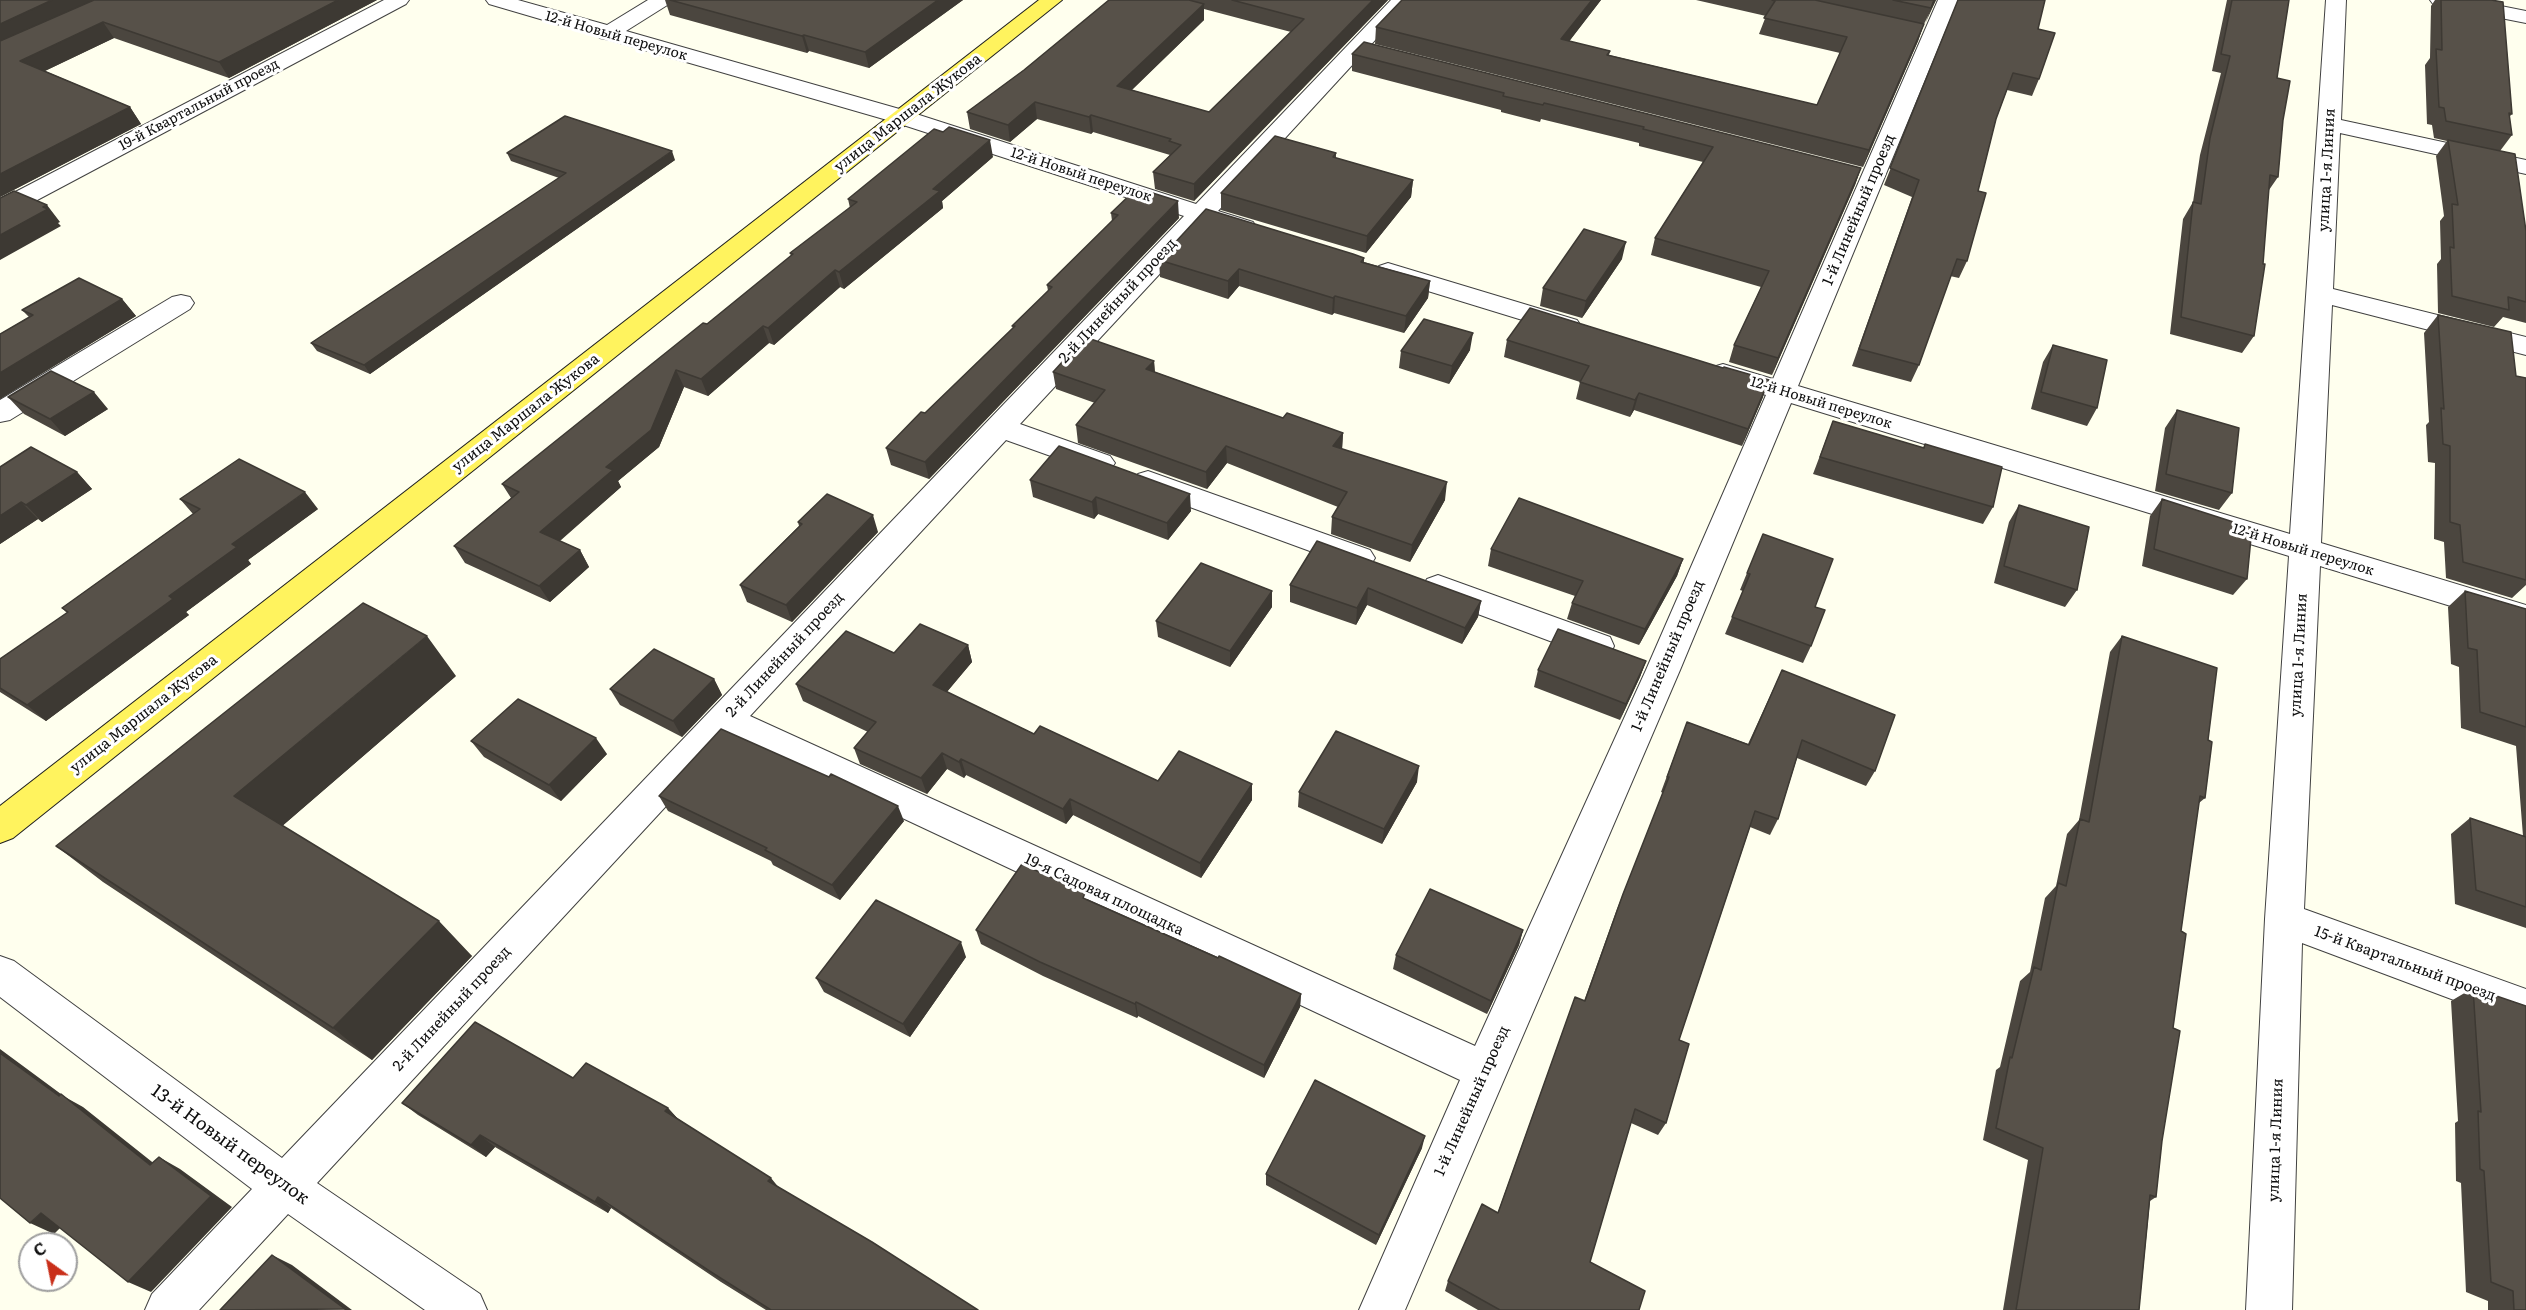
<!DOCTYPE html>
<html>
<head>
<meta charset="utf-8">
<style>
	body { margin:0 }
	#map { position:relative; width:2526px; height:1310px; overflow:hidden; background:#ffe; font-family:Literata,serif }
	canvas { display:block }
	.north { position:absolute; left:18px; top:1232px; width:60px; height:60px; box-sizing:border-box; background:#fff; border:2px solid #9f9f9f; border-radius:50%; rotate:327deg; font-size:16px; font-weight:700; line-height:24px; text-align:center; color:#0e0e0e }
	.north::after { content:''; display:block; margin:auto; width:21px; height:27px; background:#c92f1a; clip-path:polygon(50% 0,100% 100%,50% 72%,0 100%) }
</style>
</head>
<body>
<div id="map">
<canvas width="2526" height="1310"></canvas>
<div class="north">С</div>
</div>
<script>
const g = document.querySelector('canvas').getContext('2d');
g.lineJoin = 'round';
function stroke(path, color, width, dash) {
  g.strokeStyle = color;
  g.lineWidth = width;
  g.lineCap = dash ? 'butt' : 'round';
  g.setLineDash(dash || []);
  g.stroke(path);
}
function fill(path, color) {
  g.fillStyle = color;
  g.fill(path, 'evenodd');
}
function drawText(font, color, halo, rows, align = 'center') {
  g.font = font + ' Literata,serif';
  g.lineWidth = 6;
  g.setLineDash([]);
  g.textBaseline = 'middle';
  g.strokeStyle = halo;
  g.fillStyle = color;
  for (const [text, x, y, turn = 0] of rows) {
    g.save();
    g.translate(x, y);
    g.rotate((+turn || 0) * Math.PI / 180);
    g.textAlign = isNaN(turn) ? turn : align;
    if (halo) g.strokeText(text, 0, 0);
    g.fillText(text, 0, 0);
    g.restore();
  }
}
const minor = new Path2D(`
	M384 0H409L406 4 9 215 0 217V200Z
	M486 0H518L607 25 648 0H672L669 4 626 31 910 112 1196 204 1391 0H1412L1218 211 1253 222 1256 227 1253 232 1244 234 1207 223 1020 424 1110 456 1115 463 1110 470 1100 473 1090 470 1006 440 750 716 1475 1046 1646 670 1766 395 1713 379 1709 373 1713 367 1723 364 1773 379 1938 0H1958L1798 386 2290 534 2326 0H2346L2341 120 2526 160V174L2340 133 2333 289 2526 337V355L2332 305 2321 543 2526 605V629L2320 566 2304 909 2526 989V1027L2302 943 2292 1310H2246L2265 919 2289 556 1791 403 1680 670 1405 1310H1359L1460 1080 730 737 317 1183 480 1294 487 1310H425L288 1214 199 1310H145L152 1294 252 1189 0 997V956L14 961 282 1158 1184 216 894 122 610 40 600 38 598 36 489 4Z
	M2430 0H2471L2526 11V23L2440 6 2433 4Z
	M1388 263 1577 320 1581 326 1577 332 1568 334 1379 276 1375 271 1379 266Z
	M181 295 190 297 194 303 190 309 10 420 0 422V400L172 297Z
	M1148 471 1370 550 1375 558 1370 566 1359 569 1138 488 1133 481 1138 474Z
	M1438 575 1610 637 1614 646 1610 655 1598 659 1427 595 1422 587 1427 579Z`);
const major = new Path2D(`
	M1039 0H1062L13 838 0 843V806Z`);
const wall = new Path2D(`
	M0 0H377L229 78 114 38 45 71 130 107 141 124 0 197Z
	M665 0H963L869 68 809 51 807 53 670 15Z
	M1109 0H1388L1194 201 1155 189 1153 172 1170 155 1093 132 1091 134 1037 119 1010 142 970 129 967 112 1024 70ZM1204 9 1291 32 1209 112 1132 90 1204 20Z
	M1402 0H1601L1569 41 1610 51 1609 55 1817 105 1840 53 1759 34 1766 16 1696 0H1936L1924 24 1918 41 1863 167 1375 44 1376 27Z
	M1958 0 2038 29 2039 79 2032 96 2007 90 1996 119 1978 191 1967 261 1959 278 1950 276 1919 365 1911 382 1852 366 1912 197 1884 185Z
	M2227 0H2289L2277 78 2283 120 2278 177 2269 190 2254 336 2242 353 2170 334 2183 219 2193 202 2200 155 2221 73 2212 71Z
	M2435 0H2491L2512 114 2509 117 2512 135 2500 151 2526 231V323L2503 317 2494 327 2438 313 2437 264 2441 259 2440 221 2444 216 2436 156 2447 141 2434 138 2432 125 2427 124 2425 65 2430 58 2431 6Z
	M1352 54 1861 168 1855 185 1772 375 1729 362 1734 345 1761 287 1651 255 1655 238 1703 162 1639 146V143L1541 119 1540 122 1501 112V110L1352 71Z
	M507 153 675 160 370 374 317 351 311 343 559 178 511 161Z
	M1336 153V158L1413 180 1411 197 1366 253 1221 210V193Z
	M993 157 942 201 943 208 844 289 840 287 774 345 769 343 708 396 684 387 659 447 618 481 621 487 560 541 580 550 589 567 550 602 465 563 454 546 511 498 502 484 707 324 791 256 790 253 850 208 848 199Z
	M1111 213 1179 218 929 479 891 465 886 448 925 413 1013 328 1012 326 1048 291 1047 285 1112 221Z
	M1364 258V262L1430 281 1428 298 1404 333 1334 313 1332 315 1239 286 1228 299 1160 277 1159 260Z
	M1622 259 1582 318 1540 306 1543 288Z
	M122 299 136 316 0 399V334L29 317 22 310Z
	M2438 315 2516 376 2526 378V585L2512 598 2446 578 2444 542 2434 539 2435 463 2428 462 2426 425 2429 422 2424 333Z
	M1507 340 1763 397 1742 446 1634 410 1630 417 1576 399 1580 382 1504 357Z
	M2053 345 2097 408 2087 426 2031 409 2043 362Z
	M1470 350 1449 384 1399 368 1401 351Z
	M1154 361 1155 372 1283 418 1343 433 1342 449 1445 500 1410 562 1331 534 1332 517 1338 507 1227 463 1207 489 1078 443 1076 425 1095 403 1056 389 1053 372Z
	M8 397 108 409 65 436 24 414Z
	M2177 410 2232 493 2219 510 2155 491 2165 428Z
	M1833 421 1923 448 1925 444 1993 507 1983 524 1813 474Z
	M0 467 77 472 92 489 42 522 38 519 0 544Z
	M1030 480 1191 511 1168 540 1098 514 1094 519 1033 497Z
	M180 499 318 509 248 560 251 564 186 612 189 615 46 721 0 692V659L67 613 62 608 193 514Z
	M2162 499 2247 579 2233 595 2142 566 2150 516Z
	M2019 505 2077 590 2065 607 1994 583 2009 522Z
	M798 522 878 532 792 622 747 602 740 585 799 526Z
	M1763 534 1811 646 1803 663 1725 634 1743 591 1740 590Z
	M1317 541 1481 601 1478 617 1462 644 1367 605 1356 625 1290 602V585Z
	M1491 549 1683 559 1677 576 1639 645 1567 619 1572 603 1575 596 1488 566Z
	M2465 591 2526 609V928L2455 904 2451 834 2470 818 2523 836 2516 746 2461 728 2459 667 2451 664 2448 607Z
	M1272 607 1230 667 1158 637 1156 621Z
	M2122 636 2208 740 2205 798 2199 803 2181 931 2173 1028 2162 1141 2156 1197 2150 1201 2139 1310H2003L2028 1160 1983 1140 1996 1070 2000 1067 2020 981 2030 972 2045 898 2056 886 2067 834 2079 820 2110 652Z
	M968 645 972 662 947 692 1034 734 1158 781 1252 784V800L1201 878 1073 815 1066 824 966 775 964 778 947 769 927 794 860 764 854 748 868 732 803 701 796 684 894 653Z
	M1646 661 1640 677 1620 720 1534 687 1538 670Z
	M1782 670 1875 771 1866 786 1797 758 1778 819 1770 835 1750 827 1679 1040 1666 1123 1658 1135 1631 1123 1590 1262 1639 1310H1478L1445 1291 1448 1281 1498 1212 1570 1011 1575 997 1584 1001 1617 909 1663 793 1661 792 1687 722 1748 744Z
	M456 676 282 826 472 956 372 1060 103 882 56 846Z
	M714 679 722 695 682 737 620 705 610 689Z
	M471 741 607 754 561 801 484 757Z
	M1417 782 1382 844 1298 807 1299 792Z
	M659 796 904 821 840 900 773 865 771 861 668 811Z
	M1087 899 1301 994 1300 1007 1264 1078 1138 1016 1137 1018 1043 976 981 944 976 930Z
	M1523 930 1519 945 1487 1014 1393 969 1396 955Z
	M966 957 910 1037 824 992 816 978Z
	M2473 988 2526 1310H2488V1301L2466 1292 2461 1183 2456 1181 2455 1123 2458 1121 2451 1001Z
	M573 1078 668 1108 677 1118 780 1188 978 1310H766L721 1282 611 1208 608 1213 495 1147 486 1157 418 1115 402 1103Z
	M1422 1148 1376 1245 1266 1185V1174Z`);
const shadedWall = new Path2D(`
	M52 0H98L0 46V24Z
	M338 0H377L229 78 219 62Z
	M938 0H963L869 68 865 52Z
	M1373 0H1388L1194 201V184Z
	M1592 0H1601L1558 56 1561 39Z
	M1934 0H1936L1925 24Z
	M1204 4V20L1119 102 1117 86Z
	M103 22 114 38 32 77 20 61Z
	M1924 24 1918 41 1863 167 1869 150Z
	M804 35 809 51 807 53 802 36Z
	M1035 102 1037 119 1010 142 1008 125Z
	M130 107 141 124 0 197V174Z
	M1091 115 1093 132 1091 134 1089 117Z
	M990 140 993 157 942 201 943 208 844 289 839 272 933 189Z
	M672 151 675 160 370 374 364 365Z
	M1861 168 1855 185 1772 375 1778 358Z
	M1413 180 1411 197 1366 253 1367 236Z
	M1178 201 1179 218 929 479 925 462Z
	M47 205 60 222 58 223 61 226 0 260V235Z
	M1626 242 1622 259 1582 318 1586 301Z
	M1239 269V286L1228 299V281Z
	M835 270 840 287 774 345 768 328Z
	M1430 281 1428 298 1404 333 1406 316Z
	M1335 296 1334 313 1332 315 1333 298Z
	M122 299 136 316 0 399V373Z
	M763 326 769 343 708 396 701 379Z
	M1473 333 1470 350 1449 384 1452 366Z
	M1154 361 1155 379 1146 369Z
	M676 370 684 387 659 447 618 481 621 487 550 549 540 532 606 467Z
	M1769 380 1763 397 1742 446 1748 429Z
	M94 392 108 409 65 436 50 419Z
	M1639 393 1634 410 1630 417 1635 400Z
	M1343 433 1342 450 1333 446Z
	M1226 446 1227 463 1207 489 1206 472Z
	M77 472 92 489 42 522 26 505Z
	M1447 482 1445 500 1410 562 1412 545Z
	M305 492 318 509 248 560 251 564 186 612 189 615 46 721 27 705 169 596 232 544Z
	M1190 494 1191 511 1168 540 1167 523Z
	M1096 497 1098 514 1094 519 1092 502Z
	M21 502 38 519 0 544V516Z
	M873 515 878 532 792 622 786 605Z
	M580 550 589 567 550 602 539 586Z
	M1683 559 1677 576 1639 645 1645 629Z
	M1368 588 1367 605 1356 625 1357 608Z
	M1272 591V607L1230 667V651Z
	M1481 601 1478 617 1462 644 1465 628Z
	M427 636 456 676 273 834 234 796Z
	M968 645 972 662 938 702 933 685Z
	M1646 661 1640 677 1620 720 1626 704Z
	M714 679 722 695 682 737 673 721Z
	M596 738 607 754 561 801 549 785Z
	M942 753 947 769 927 794 921 778Z
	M961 759 966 775 964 778 959 762Z
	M1419 766 1417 782 1382 844 1384 829Z
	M1252 784V800L1201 878 1200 863Z
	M1070 799 1073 815 1066 824 1063 809Z
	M898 806 904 821 840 900 832 885Z
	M439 921 472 956 372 1060 333 1028Z
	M1523 930 1519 945 1487 1014 1491 1001Z
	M961 942 966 957 910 1037 903 1024Z
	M1301 994 1300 1007 1264 1078V1065Z
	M1136 1002 1138 1016 1137 1018 1135 1004Z
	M0 1049 65 1097 83 1107 171 1177 150 1165 59 1096 0 1053Z
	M668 1108 679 1120 665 1111Z
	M480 1135 495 1147 486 1157 471 1145Z
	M1425 1136 1422 1148 1376 1245 1379 1235Z
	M159 1157 180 1169 232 1207 151 1292 128 1282Z
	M771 1178 780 1189 768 1181Z
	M598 1197 611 1208 608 1213 595 1202Z
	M41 1213 64 1224 54 1234 30 1223Z
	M272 1255 292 1265 352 1310H345Z`);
const building = new Path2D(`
	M0 0H52L0 24Z
	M94 0H338L219 62 103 22 20 61 130 107 0 174V41Z
	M670 0H938L865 52 804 35 802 36Z
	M1109 0H1189L1204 4 1117 86 1209 112 1304 19 1232 0H1373L1194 184 1153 172 1181 145 1169 141 1171 139 1091 115 1089 117 1035 102 1008 125 967 112 1024 70Z
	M1402 0H1592L1561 39 1610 51 1607 55 1817 105 1847 37 1764 18 1775 1 1772 0H1815L1924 24 1869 150 1376 27Z
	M1893 0H1934L1931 8Z
	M1958 0H2045L2038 29 2055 33 2039 79 2013 73 1996 119 1978 191 1986 193 1967 261 1957 259 1919 365 1859 349 1919 180 1890 168Z
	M2232 0H2289L2277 78 2290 81 2283 120 2278 177 2270 175 2263 264H2265L2254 336 2181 317 2193 202 2201 204 2210 138 2230 56 2221 54Z
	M2441 0H2491L2503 2 2512 114 2509 113 2512 135 2446 121 2444 108 2439 107 2436 49 2442 50Z
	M1364 42 1861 168 1778 358 1734 345 1769 271 1655 238 1713 147 1643 129 1644 127 1544 103 1543 105 1503 96 1504 93 1352 54Z
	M565 116 672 151 364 365 311 343 566 173 507 153Z
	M949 127 990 140 933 189 940 191 839 272 835 270 768 328 763 326 701 379 676 370 651 430 606 467 613 470 540 532 580 550 539 586 454 546 519 492 502 484 703 323 707 324 793 254 790 253 857 202 848 199 934 129 943 132Z
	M1275 136 1336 153 1333 157 1413 180 1367 236 1221 193Z
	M2448 140 2515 154 2526 231V302L2508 297 2509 310 2452 296 2450 247 2454 248 2452 204 2458 205Z
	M1137 188 1178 201 925 462 886 448 921 412 925 413 1015 326H1012L1052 287 1047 285 1118 215 1111 213Z
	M14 191 47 205 43 207 48 209 0 235V198Z
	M1206 209 1353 254 1364 258 1361 262 1430 281 1406 316 1335 296 1333 298 1239 269 1228 281 1159 260Z
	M1584 229 1626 242 1586 301 1543 288Z
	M79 278 122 299 0 373V334L33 315 22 310Z
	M1530 308 1723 368 1724 367 1769 380 1748 429 1639 393 1635 400 1580 382 1589 366 1507 340Z
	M2438 315 2511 332 2516 376 2526 378V580L2463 562 2460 525 2450 522V446L2443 444 2441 408 2444 409Z
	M1424 319 1473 333 1452 366 1401 351Z
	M1085 337 1154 361 1146 369 1283 418 1287 413 1343 433 1333 446 1447 482 1412 545 1332 517 1347 492 1226 446 1206 472 1076 425 1105 390 1053 372Z
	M2053 345 2107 360 2097 408 2041 392Z
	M51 371 94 392 50 419 8 397Z
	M2177 410 2239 428 2232 493 2166 474Z
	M1833 421 1924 448 1925 444 2002 467 1993 507 1820 457Z
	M1059 446 1190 494 1167 523 1096 497 1092 502 1030 480Z
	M31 447 77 472 26 505 21 502 0 516V467Z
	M239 459 305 492 232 544 237 547 169 596 173 599 27 705 0 688V659L68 612 62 608 200 509 180 499Z
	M827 494 873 515 786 605 740 585 802 524 798 522Z
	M1519 498 1683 559 1645 629 1572 603 1583 581 1491 549Z
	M2162 499 2252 528 2247 579 2154 549Z
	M2019 505 2089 527 2077 590 2004 566Z
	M1763 534 1833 559 1815 607 1825 610 1811 646 1732 617 1750 574 1747 573Z
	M1317 541 1481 601 1465 628 1368 588 1357 608 1290 585Z
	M1201 563 1272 591 1230 651 1156 621Z
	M2465 591 2526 609V727L2480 712 2477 650 2468 648Z
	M363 603 427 636 234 796 439 921 333 1028 56 846Z
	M920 624 968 645 933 685 1034 734 1040 726 1158 781 1179 751 1252 784 1200 863 1070 799 1063 809 961 759 959 762 942 753 921 778 854 748 876 722 796 684 846 631 894 653Z
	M1558 629 1646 661 1626 704 1538 670Z
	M2122 636 2217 668 2208 740 2212 742 2205 798 2200 796 2181 931 2186 934 2173 1028 2180 1031 2162 1141 2156 1197 2150 1195 2139 1310H2016L2043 1148 1996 1128 2010 1057 2012 1058 2034 967 2041 970 2058 883 2066 886 2080 819 2089 822Z
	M654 649 714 679 673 721 610 689Z
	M1782 670 1895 715 1875 771 1802 740 1778 819 1755 811 1679 1040 1689 1044 1666 1123 1635 1109 1590 1262 1645 1291 1639 1310H1500L1448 1281 1482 1204 1498 1213 1575 997 1585 1001 1623 894 1669 777H1667L1687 722 1749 745Z
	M518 699 596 738 549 785 471 741Z
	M721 729 829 777 831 774 898 806 832 885 765 850 767 848 659 796Z
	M1336 731 1419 766 1384 829 1299 792Z
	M2470 818 2526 837V907L2476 890Z
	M1022 864 1085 893 1083 898 1218 958 1219 956 1301 994 1264 1065 1136 1002 1135 1004 1040 962 976 930Z
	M1430 889 1523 930 1491 1001 1396 955Z
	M876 900 961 942 903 1024 816 978Z
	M2473 988 2526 1006V1310H2514L2513 1291 2491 1282 2484 1171 2480 1169 2478 1111 2481 1112Z
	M475 1022 573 1078 586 1063 668 1108 665 1111 771 1178 768 1181 872 1242 978 1310H771L711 1272 598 1197 595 1202 480 1135 471 1145 402 1103Z
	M0 1053 59 1096 61 1094 150 1165 159 1157 211 1196 128 1282 41 1213 30 1223 0 1198Z
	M1315 1080 1425 1136 1379 1235 1266 1174Z
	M272 1255 345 1309 220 1310Z`);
const farStreetnames = [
	["12-й Новый переулок",616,36,16],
	["19-й Квартальный проезд",199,105,-28],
	["12-й Новый переулок",1081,175,18],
	["12-й Новый переулок",1821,403,17],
	["12-й Новый переулок",2303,550,17]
];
const streetNames = [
	["улица Маршала Жукова",908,113,-38],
	["улица 1-я Линия",2327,170,-87],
	["1-й Линейный проезд",1859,210,-67],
	["2-й Линейный проезд",1118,301,-47],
	["улица Маршала Жукова",526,413,-38],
	["2-й Линейный проезд",785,655,-47],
	["улица 1-я Линия",2299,655,-87],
	["1-й Линейный проезд",1668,656,-67],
	["улица Маршала Жукова",144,714,-38],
	["19-я Садовая площадка",1104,895,25],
	["15-й Квартальный проезд",2405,964,20],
	["2-й Линейный проезд",452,1009,-47],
	["1-й Линейный проезд",1472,1101,-66],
	["улица 1-я Линия",2276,1140,-88]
];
const nearStreetnames = [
	["13-й Новый переулок",230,1145,36]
];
stroke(minor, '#414141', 2);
stroke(major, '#1f1f1f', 2);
fill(minor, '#fff');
fill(major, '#fff35e');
fill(wall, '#4b463f');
fill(shadedWall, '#3d3933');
fill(building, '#575149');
stroke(building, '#3d3933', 1.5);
drawText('14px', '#0e0e0e', '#fff', farStreetnames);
drawText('15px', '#0e0e0e', '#fff', streetNames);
drawText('18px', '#0e0e0e', '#fff', nearStreetnames);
</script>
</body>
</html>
